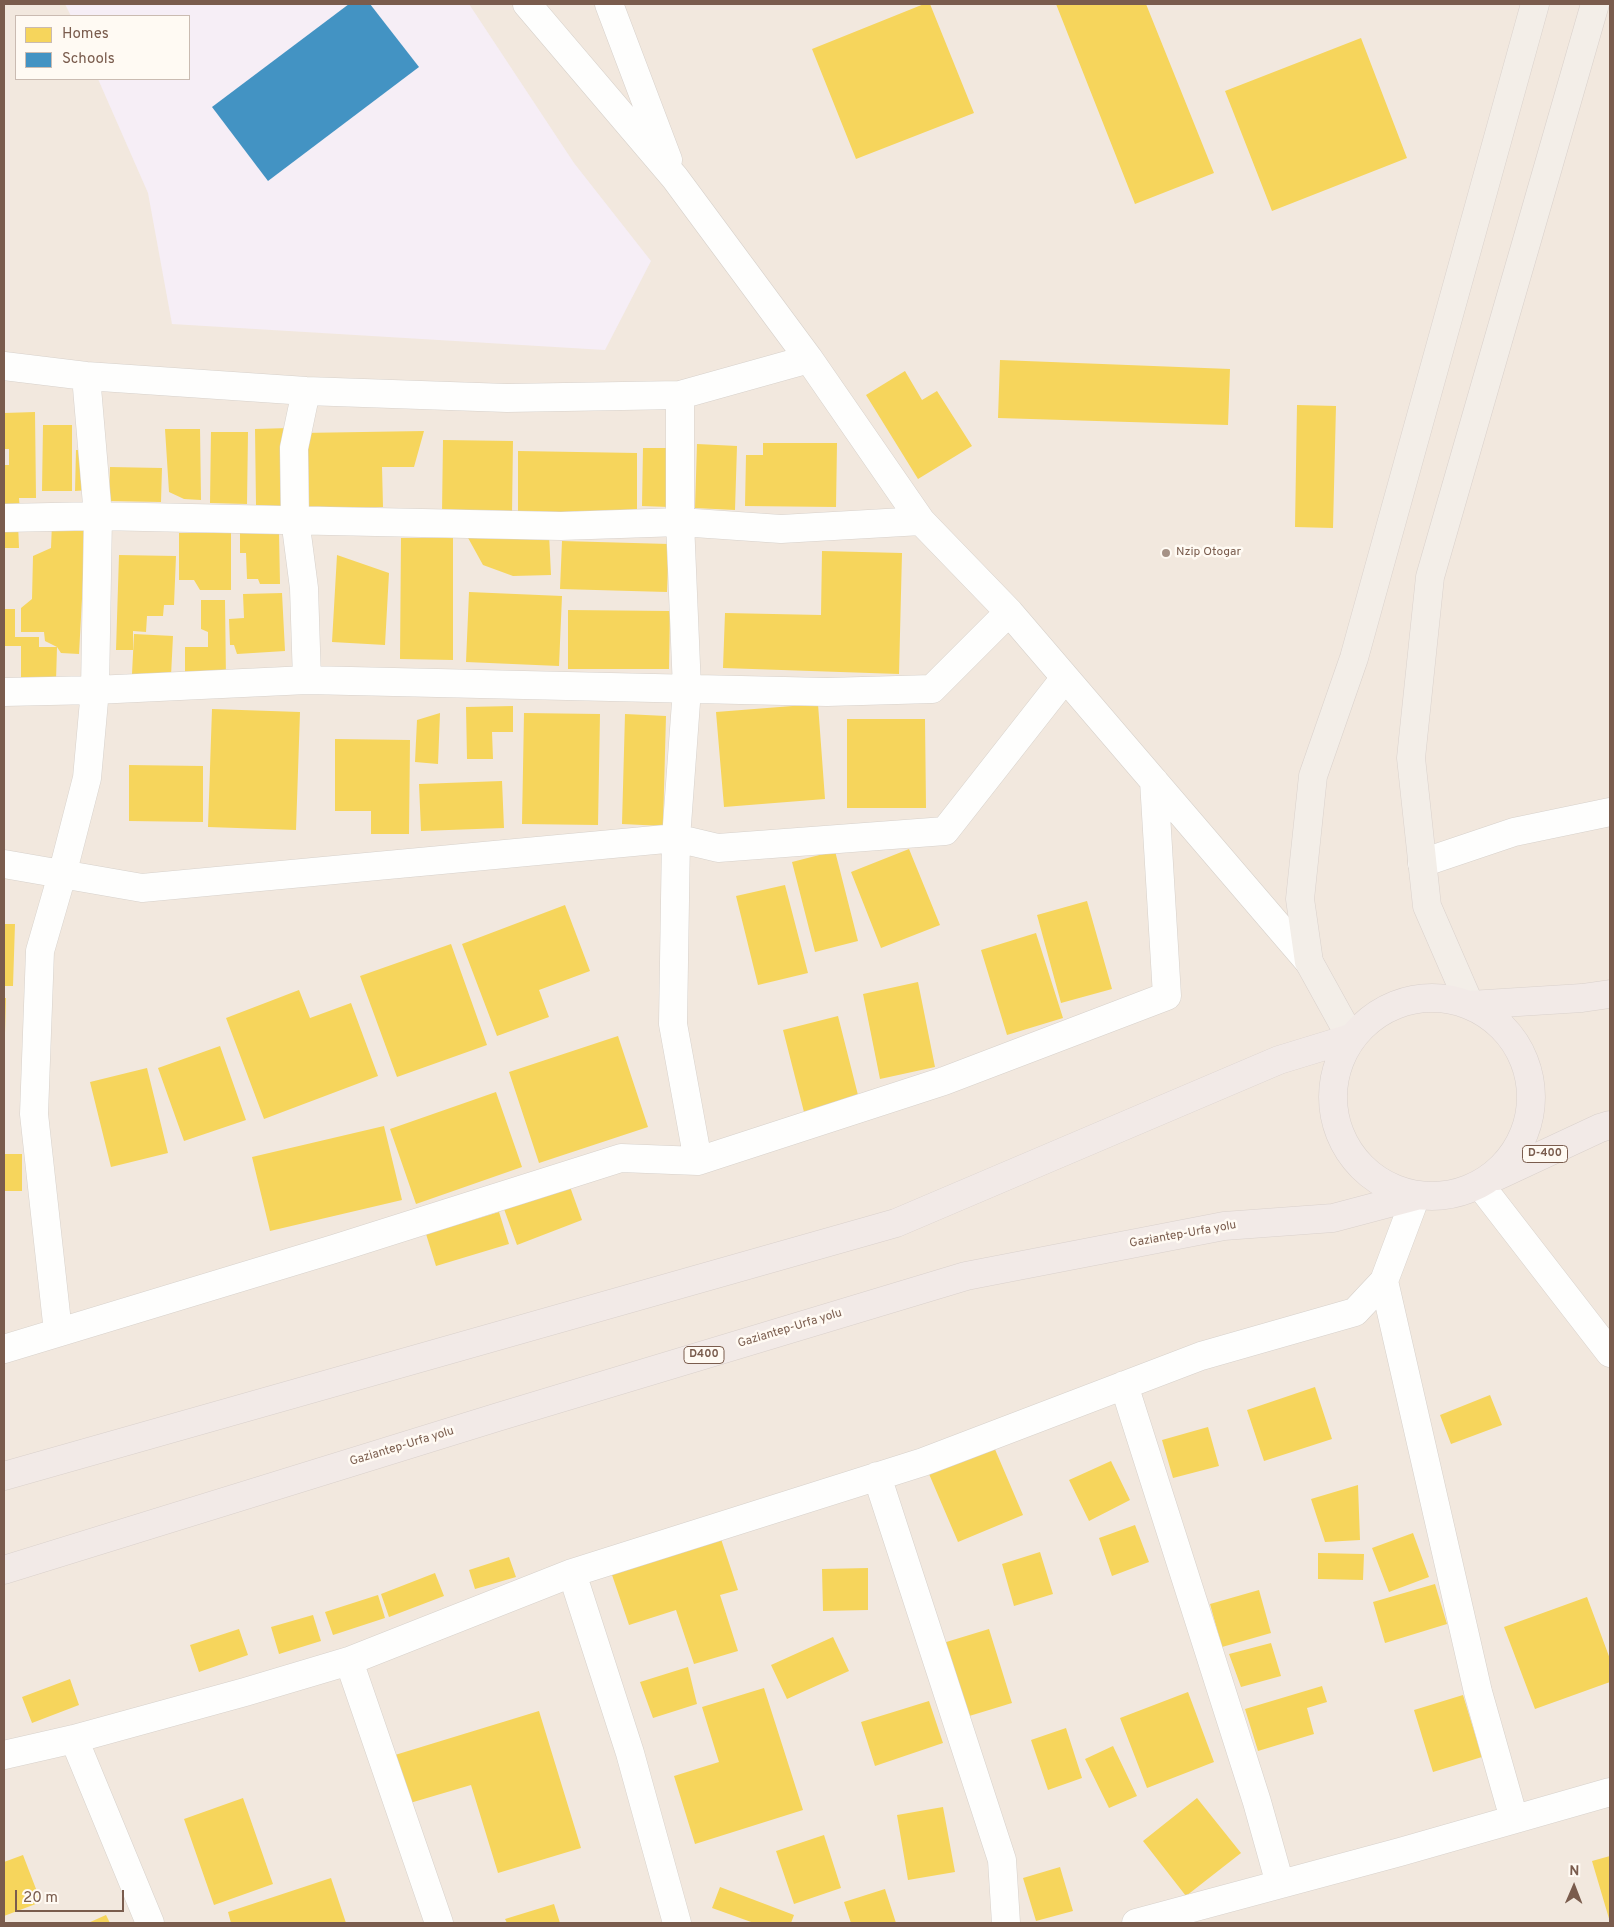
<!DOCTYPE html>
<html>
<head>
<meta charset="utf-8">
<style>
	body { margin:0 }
	#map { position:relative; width:1614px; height:1927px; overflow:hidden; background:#f9f5f0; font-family:Overpass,sans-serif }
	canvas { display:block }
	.frame { position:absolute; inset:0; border:5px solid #7a5c4d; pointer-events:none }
	.legend { position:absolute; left:15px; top:15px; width:175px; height:65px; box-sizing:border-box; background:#fffaf3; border:1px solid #cabbb1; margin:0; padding:6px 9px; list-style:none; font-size:15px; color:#7a5c4d }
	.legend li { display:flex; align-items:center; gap:10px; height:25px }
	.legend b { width:25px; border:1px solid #cabbb1 }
	.north { position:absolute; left:1549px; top:1862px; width:50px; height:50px; -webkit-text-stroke:4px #fffaf3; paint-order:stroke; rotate:1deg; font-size:14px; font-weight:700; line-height:20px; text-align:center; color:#7a5c4d }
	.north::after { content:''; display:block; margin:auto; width:18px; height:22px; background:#7a5c4d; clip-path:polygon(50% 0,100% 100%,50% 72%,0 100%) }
	.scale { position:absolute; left:15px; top:1890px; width:109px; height:22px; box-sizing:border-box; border:2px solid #7a5c4d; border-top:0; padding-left:6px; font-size:15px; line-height:18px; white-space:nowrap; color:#7a5c4d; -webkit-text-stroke:4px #fffaf3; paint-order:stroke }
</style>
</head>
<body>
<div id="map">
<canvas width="1614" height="1927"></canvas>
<div class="frame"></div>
<ul class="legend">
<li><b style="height:14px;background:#f6d55c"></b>Homes</li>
<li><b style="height:14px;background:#4393c3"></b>Schools</li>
</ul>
<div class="north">N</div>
<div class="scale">20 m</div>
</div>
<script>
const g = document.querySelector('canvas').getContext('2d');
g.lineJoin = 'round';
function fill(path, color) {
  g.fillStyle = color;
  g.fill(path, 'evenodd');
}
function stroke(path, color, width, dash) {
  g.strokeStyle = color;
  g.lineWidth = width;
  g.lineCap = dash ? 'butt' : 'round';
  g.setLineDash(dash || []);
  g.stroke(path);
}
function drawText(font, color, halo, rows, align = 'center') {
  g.font = font + ' Overpass,sans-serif';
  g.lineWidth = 5;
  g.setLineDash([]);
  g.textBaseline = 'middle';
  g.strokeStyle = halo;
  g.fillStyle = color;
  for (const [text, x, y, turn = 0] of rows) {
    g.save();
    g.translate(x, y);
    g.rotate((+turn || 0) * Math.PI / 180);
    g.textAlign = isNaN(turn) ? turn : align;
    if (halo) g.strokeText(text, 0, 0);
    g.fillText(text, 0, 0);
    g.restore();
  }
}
const residential = new Path2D(`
	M4 4H1610V1923H4ZM16 16H189V79H16Z`);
const education = new Path2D(`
	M65 4H469L574 163 651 261 605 350 172 324 148 193 98 79H189V16H71Z`);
const homes = new Path2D(`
	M924 4H930L974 113 856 159 812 49Z
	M1056 4H1146L1214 173 1135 204Z
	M1361 38 1407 158 1272 211 1225 91Z
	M1000 360 1230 369 1228 425 998 418Z
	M905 371 922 400 937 391 972 446 918 479 866 395Z
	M1297 405 1336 406 1333 528 1295 527Z
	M35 412 36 498H19L20 512H4V465H9V449H4V413Z
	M43 425H72V491H42Z
	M289 428 288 507 256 505 255 429Z
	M165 429H200L201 500 184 499 169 492Z
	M424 431 414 467H382L383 507 302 509 301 433Z
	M211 432H248L247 504 210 503Z
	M443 440 513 441 512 514 442 513Z
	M763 443H837L836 507 745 506 746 455H763Z
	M697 444 737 446 735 510 695 508Z
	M643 448H670L669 507 642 506Z
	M76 450H90L89 490 75 491Z
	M518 451 637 453V517L518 515Z
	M110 467 162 468 161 502 109 501Z
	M4 523H18L19 548H4Z
	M52 523 86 525 79 654 61 653 57 647 45 641 44 632H21V608L32 599 33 556 51 548Z
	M240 532H279L280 584H260L258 579H247L246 553H240Z
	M179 533H231V590H200L194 580H179Z
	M549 534 551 575 513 576 483 565 467 536Z
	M401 538H453V660L400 659Z
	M562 541 669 544 667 592 560 589Z
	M822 551 902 553 899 674 723 668 725 613 821 615Z
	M119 555 176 556 174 605H164L163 616H147L146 632 133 631V650H116Z
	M337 555 389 573 385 645 332 642Z
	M469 592 562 596 559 666 466 662Z
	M282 593 285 651 237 654 234 645H230L229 619 244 618 243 594Z
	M201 600H225L226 680 185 681V647H208V632L201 629Z
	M4 609H15V637H39V647H57L56 681 21 687V646H4Z
	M568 610 670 611 669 669H568Z
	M134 634 173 636 171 676 132 674Z
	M818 704 825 799 724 807 716 712Z
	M513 706V732H492L493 759H467L466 707Z
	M212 709 300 712 296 830 208 827Z
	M440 713 438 764 415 762 417 720Z
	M524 713 600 714 598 825 522 824Z
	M625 714 666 716 663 826 622 824Z
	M847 719H925L926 808H847Z
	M335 739 410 740 409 834H371V811H335Z
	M129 765 203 766V822L129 821Z
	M502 781 504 828 421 831 419 784Z
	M909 849 940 925 881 948 851 872Z
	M835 851 858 941 815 952 792 862Z
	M785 885 808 973 758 985 736 896Z
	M1087 901 1112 989 1061 1003 1037 915Z
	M565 905 590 971 539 990 549 1017 497 1036 462 944Z
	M4 924H15L13 986H4Z
	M1036 933 1063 1018 1007 1035 981 950Z
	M451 944 487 1045 397 1077 360 976Z
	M918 982 935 1067 880 1079 863 994Z
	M299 990 310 1018 351 1003 378 1076 264 1119 226 1018Z
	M4 998H6L5 1033H4Z
	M838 1016 859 1099 804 1112 783 1030Z
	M618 1036 648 1127 539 1163 509 1072Z
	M220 1046 246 1120 184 1141 158 1068Z
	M147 1068 168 1153 111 1167 90 1082Z
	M496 1092 522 1167 416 1204 390 1129Z
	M384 1126 402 1200 270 1231 252 1157Z
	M4 1154H22V1191H4Z
	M569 1184 582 1220 517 1245 504 1209Z
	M499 1212 509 1244 436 1266 426 1234Z
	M1315 1387 1332 1439 1264 1461 1247 1410Z
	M1490 1395 1502 1425 1451 1444 1440 1415Z
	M1208 1427 1219 1466 1173 1478 1162 1440Z
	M994 1447 1023 1515 958 1542 929 1474Z
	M1111 1461 1130 1500 1089 1521 1069 1480Z
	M1358 1485 1360 1540 1325 1542 1311 1499Z
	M1135 1525 1149 1562 1112 1576 1099 1538Z
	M1413 1533 1429 1577 1389 1592 1372 1548Z
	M720 1536 738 1590 720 1595 738 1651 694 1664 676 1610 629 1625 611 1572Z
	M1040 1552 1053 1594 1014 1606 1002 1564Z
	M1318 1553 1364 1554 1363 1580 1318 1579Z
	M509 1557 516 1577 475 1589 469 1570Z
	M868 1568V1610L823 1611 822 1569Z
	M435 1573 444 1596 389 1617 381 1594Z
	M1435 1584 1447 1624 1385 1643 1373 1602Z
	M1259 1590 1271 1633 1222 1647 1210 1604Z
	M378 1595 385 1618 333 1635 325 1612Z
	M1587 1597 1610 1659V1682L1535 1709 1504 1627Z
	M313 1615 321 1641 279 1654 271 1627Z
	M239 1629 248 1655 199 1672 190 1645Z
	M989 1629 1012 1703 966 1717 943 1643Z
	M833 1637 849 1671 787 1699 771 1665Z
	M1271 1643 1281 1676 1241 1687 1229 1654Z
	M688 1667 697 1704 653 1718 640 1682Z
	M70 1679 79 1705 32 1723 22 1697Z
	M1322 1686 1327 1702 1307 1708 1314 1734 1258 1751 1245 1709Z
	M764 1688 803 1810 695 1844 674 1776 719 1762 702 1707Z
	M1188 1692 1214 1762 1147 1788 1120 1718Z
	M1463 1695 1482 1757 1433 1772 1414 1710Z
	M929 1701 943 1743 875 1766 861 1722Z
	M539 1711 581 1848 498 1873 471 1785 410 1803 395 1755Z
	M1066 1728 1082 1778 1048 1790 1031 1740Z
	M1113 1746 1137 1796 1109 1808 1085 1759Z
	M243 1798 273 1884 214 1905 184 1819Z
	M1197 1798 1241 1853 1186 1896 1143 1841Z
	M943 1807 955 1872 908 1880 897 1815Z
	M824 1835 841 1888 794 1904 776 1851Z
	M23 1855 41 1902 4 1916V1862Z
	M1610 1856V1922L1592 1861Z
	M1060 1867 1073 1911 1036 1921 1023 1878Z
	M331 1878 346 1923H231L228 1912Z
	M720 1887 794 1915 791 1923H754L712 1908Z
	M885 1889 896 1923H851L844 1902Z
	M554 1904 560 1923H507L505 1919Z
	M106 1915 110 1923H88Z`);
const schools = new Path2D(`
	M349 4H370L419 67 268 181 212 107Z`);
const minor = new Path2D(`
	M527 4 675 178 809 359 921 521 1009 612 1309 962
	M609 4 668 160
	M4 366 86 376 306 391 507 398 680 395 809 359
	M306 391 294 448 295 519 304 588 307 680
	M680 395V522L687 689 676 838 673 1024 698 1161
	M4 518 98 516 561 526 680 522 781 529 921 521
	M4 692 95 690 307 680 827 692 932 689 1009 612
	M1422 863 1514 832 1610 812
	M4 864 142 888 676 838 718 848 945 831 1065 678
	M1480 1185 1610 1353
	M1416 1196 1384 1281 1478 1692 1514 1819
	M58 1332 34 1114 40 951 62 875 87 778 95 690 98 516 86 376
	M4 1349 334 1249 621 1158 698 1161 944 1081 1167 996 1154 781
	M1124 1385 1257 1802 1280 1884
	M877 1476 1002 1860 1006 1923
	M572 1573 630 1753 677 1923
	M349 1661 439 1923
	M74 1739 150 1923
	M4 1755 74 1739 245 1692 349 1661 572 1573 923 1462 1201 1356 1355 1312 1384 1281
	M1136 1923 1400 1852 1610 1792`);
const major = new Path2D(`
	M1470 1005 1427 906 1411 758 1430 577 1595 4
	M1351 1038 1309 962 1300 899 1313 776 1354 658 1535 4`);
const highway = new Path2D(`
	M1333 1097a99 99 0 1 1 198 0a99 99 0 1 1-198 0Z
	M1470 1005 1582 998 1610 994
	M1497 1176 1600 1128 1610 1125
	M4 1476 896 1223 1279 1060 1351 1038
	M4 1570 498 1417 966 1276 1224 1226 1333 1218 1416 1196`);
const markers = [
	[1166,553,5,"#a69286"]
];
const shields = [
	[1545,1154,45],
	[704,1355,40]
];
const shieldNames = [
	["D-400",1545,1154],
	["D400",704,1355]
];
const poiNames = [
	["Nzip Otogar",1176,553]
];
const streetNames = [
	["Gaziantep-Urfa yolu",1183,1235,-10],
	["Gaziantep-Urfa yolu",790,1329,-17],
	["Gaziantep-Urfa yolu",402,1447,-17]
];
fill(residential, '#f2e8de');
fill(education, '#f6eef6');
fill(homes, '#f6d55c');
fill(schools, '#4393c3');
stroke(minor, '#d7d1cb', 29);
stroke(major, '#dad1cc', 29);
stroke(highway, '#dad1cc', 29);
stroke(minor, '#fefefd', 28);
stroke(major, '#f3eee8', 28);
stroke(highway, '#f2eae7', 28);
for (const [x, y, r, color] of markers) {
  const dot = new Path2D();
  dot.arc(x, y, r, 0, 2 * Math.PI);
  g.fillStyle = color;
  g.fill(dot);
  stroke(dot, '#fffaf3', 2);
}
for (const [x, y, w] of shields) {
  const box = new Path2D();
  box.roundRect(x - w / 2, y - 8.5, w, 17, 4);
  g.fillStyle = '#fffaf3';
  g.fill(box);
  stroke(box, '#7a5c4d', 1);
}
drawText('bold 11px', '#7a5c4d', null, shieldNames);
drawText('12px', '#7a5c4d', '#fffaf3', poiNames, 'left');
drawText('12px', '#7a5c4d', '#fffaf3', streetNames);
</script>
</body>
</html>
